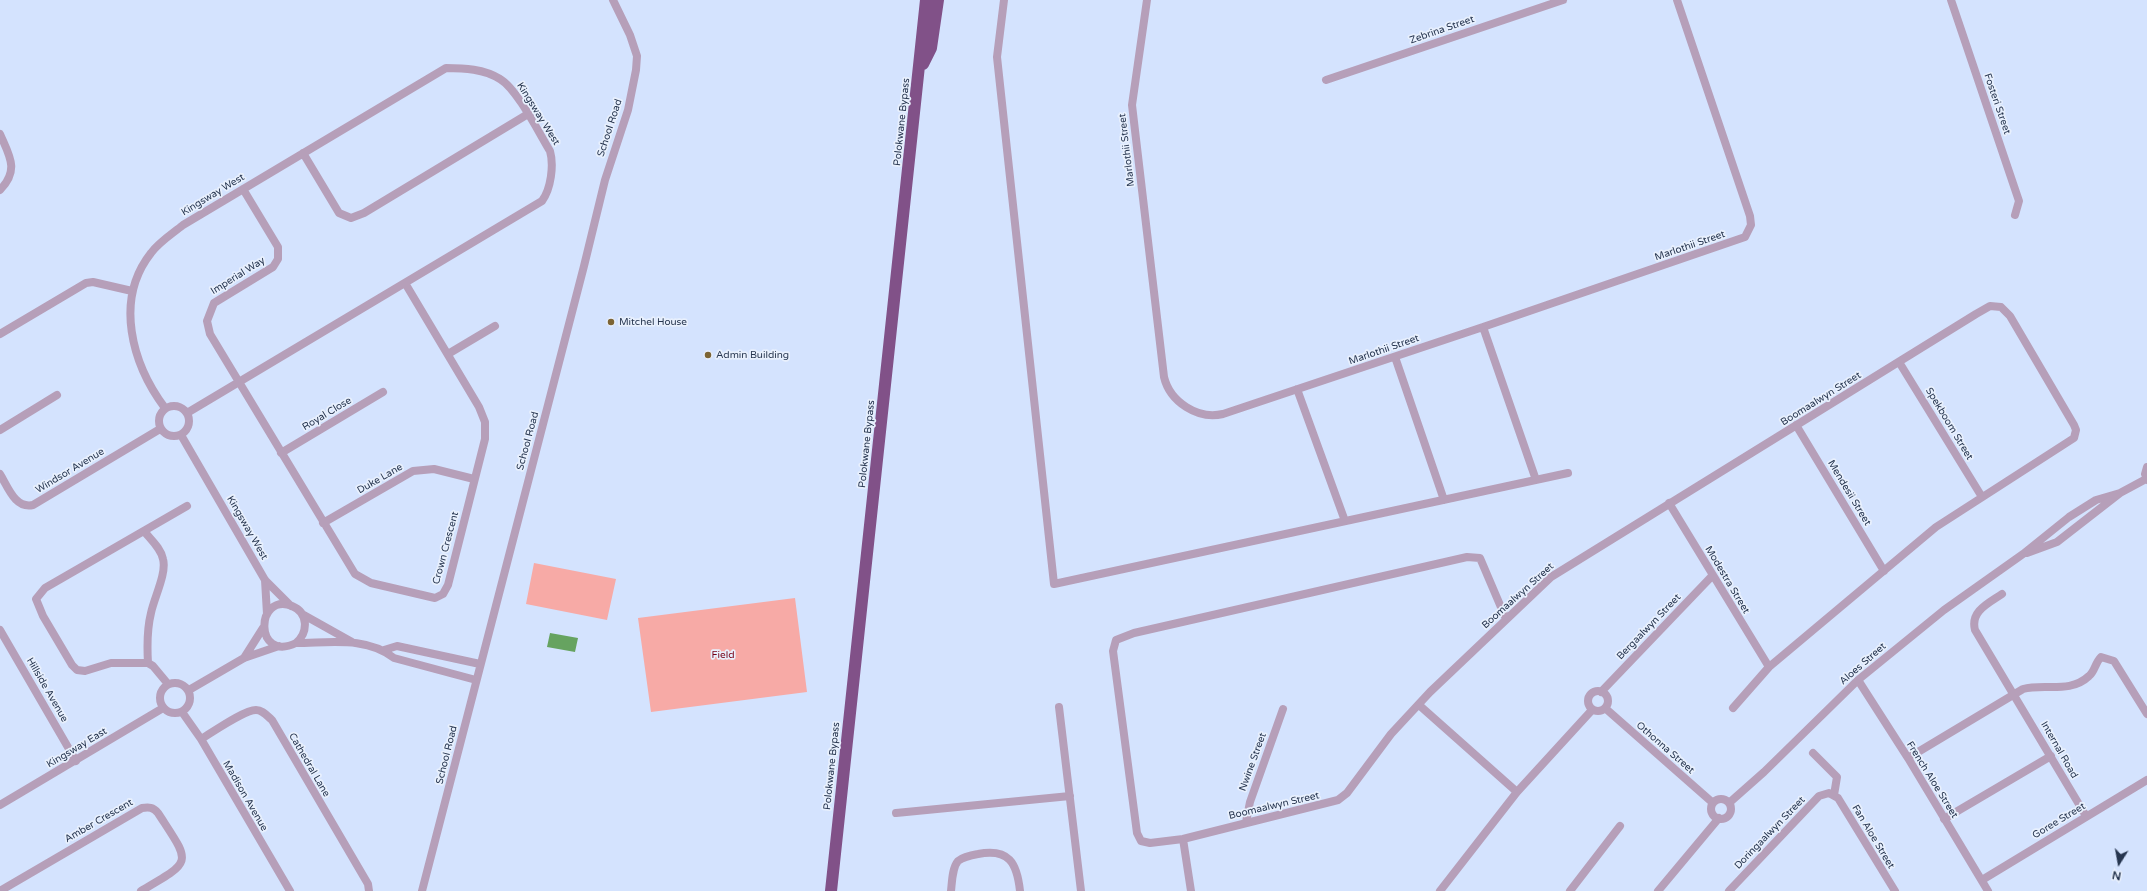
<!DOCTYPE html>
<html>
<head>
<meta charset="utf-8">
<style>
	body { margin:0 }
	#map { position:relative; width:2147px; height:891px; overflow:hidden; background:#d4e3fe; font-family:"Varela Round",sans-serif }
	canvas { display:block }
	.north { position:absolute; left:2099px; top:843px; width:40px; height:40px; -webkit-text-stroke:3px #e8f0fd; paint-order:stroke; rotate:191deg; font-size:11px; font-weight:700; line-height:16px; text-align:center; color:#26354f }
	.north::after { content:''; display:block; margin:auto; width:14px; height:18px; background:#26354f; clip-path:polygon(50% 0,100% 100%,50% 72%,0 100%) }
</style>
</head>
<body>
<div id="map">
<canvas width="2147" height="891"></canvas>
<div class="north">N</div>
</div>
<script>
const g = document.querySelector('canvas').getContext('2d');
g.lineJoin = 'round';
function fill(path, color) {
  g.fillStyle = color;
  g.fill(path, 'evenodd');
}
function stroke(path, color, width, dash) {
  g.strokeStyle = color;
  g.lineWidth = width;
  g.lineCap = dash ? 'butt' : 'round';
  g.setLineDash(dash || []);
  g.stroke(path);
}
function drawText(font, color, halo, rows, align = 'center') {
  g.font = font + ' "Varela Round",sans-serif';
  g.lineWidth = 3.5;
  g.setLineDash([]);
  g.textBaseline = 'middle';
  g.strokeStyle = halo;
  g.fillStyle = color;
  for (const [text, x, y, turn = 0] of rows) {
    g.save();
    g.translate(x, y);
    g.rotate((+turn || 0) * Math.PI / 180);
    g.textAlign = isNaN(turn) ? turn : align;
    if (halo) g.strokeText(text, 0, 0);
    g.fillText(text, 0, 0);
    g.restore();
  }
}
const green = new Path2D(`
	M534 563 616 579 607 620 526 604Z
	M795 598 807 692 651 712 638 618Z`);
const water = new Path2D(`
	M550 633 578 638 575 652 547 647Z`);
const street = new Path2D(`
	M1004 0 997 57 1054 584 1568 473
	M1147 0 1132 105 1164 377C1170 402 1198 420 1223 414L1483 327 1745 237 1751 225 1750 216 1677 0
	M1951 0 2019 201 2015 215
	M1326 80 1563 0
	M0 134C9 155 20 170 0 190
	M303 153 339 213 351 218 364 213 528 114
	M243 189 278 247V259L273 267 214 303 207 321 210 334 355 574 371 583 435 598 443 594 448 585 485 439V422L479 407 405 283
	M1483 327 1536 480
	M0 334 86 283 93 282 132 291
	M448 354 495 326
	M1395 357 1444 500
	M1899 362 1982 497
	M1297 389 1345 521
	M159 421a15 15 0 1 1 30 0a15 15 0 1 1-30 0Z
	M165 408C132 364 114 300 151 253 159 242 172 234 183 225L446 68C464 68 484 69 500 79 517 89 539 133 550 151 554 165 551 189 542 201L187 413
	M1796 425 1884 571
	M0 430 57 395
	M181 435 265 580 291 606
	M281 453 383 392
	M2147 467 2145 474 2147 480
	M0 474C8 487 15 509 33 505L160 429
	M1669 503 1769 667
	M323 523 413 471 434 469 474 479
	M144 531C150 539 161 548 163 559 167 573 154 598 151 613 147 629 147 646 148 663
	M2027 553 2057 542 2120 493 2146 479
	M265 580 267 614
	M2002 594C1989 603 1970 611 1975 630L2086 816
	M302 614 352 642
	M1506 619 1480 558 1467 557 1134 633 1116 640 1113 651 1137 833 1141 841 1150 843 1183 839 1338 800 1347 793 1391 734 1430 692 1551 577 1976 314 1990 306 2001 307 2010 316 2074 425 2076 430 2074 438 1936 527 1769 667 1733 708
	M0 630 76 761
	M296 643C308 633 309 613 292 606 255 592 254 663 296 643 329 643 367 636 394 658L476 680
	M384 650 397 646 480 664
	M244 658 263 628
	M1858 680 1908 758 1988 891
	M160 698a15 15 0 1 1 30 0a15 15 0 1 1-30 0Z
	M168 684 153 666 148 663H111L85 671 77 670 72 665 43 616 36 599 45 588 187 506
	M189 690 244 658 279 646
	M1588 701a10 10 0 1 1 20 0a10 10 0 1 1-20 0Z
	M1601 692 1712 576
	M1419 705 1517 792
	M1059 707 1081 891
	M1605 708 1713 803
	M182 712 201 739 290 891
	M201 739C213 732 244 710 256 710 263 710 267 716 272 720L368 884 369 891
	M1813 753 1837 777 1834 795
	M1908 758 2023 689C2044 683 2070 694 2089 676 2095 671 2095 663 2101 657L2114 661 2147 714
	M1711 809a10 10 0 1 1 20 0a10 10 0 1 1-20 0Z
	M1729 803 1764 772 1858 680 1944 610 2023 554 2069 517 2096 500 2120 493
	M0 805 163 708
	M896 813 1070 796
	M1944 819 2051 756
	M1246 822 1250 802 1283 709
	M1183 839 1191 891
	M1982 880 2147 780
	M0 891 142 808C149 807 153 807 158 813 191 864 194 860 141 891
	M422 891 584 266 605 180 628 110 636 70 637 56 630 35 613 0
	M951 891C952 883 952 868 958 861 963 857 972 855 978 854 1009 848 1017 863 1020 891
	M1440 891 1517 792 1592 710
	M1570 891 1620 826
	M1658 891 1719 818
	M1729 891 1819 796 1829 793 1838 798 1895 891`);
const highway = new Path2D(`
	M923 64 931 48 938 0
	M831 891 926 0`);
const markers = [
	[611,322,4,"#7c6434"],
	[708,355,4,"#7c6434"]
];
const streetNames = [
	["Zebrina Street",1442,30,-19],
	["Fosteri Street",1997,104,71],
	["Kingsway West",538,114,58],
	["Polokwane Bypass",902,122,-84],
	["School Road",610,128,-72],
	["Marlothii Street",1127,150,-97],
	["Kingsway West",213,195,-31],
	["Marlothii Street",1690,246,-19],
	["Imperial Way",238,276,-32],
	["Marlothii Street",1384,350,-19],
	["Boomaalwyn Street",1821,399,-32],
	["Royal Close",327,414,-31],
	["Spekboom Street",1949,424,59],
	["School Road",528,441,-75],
	["Polokwane Bypass",867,444,-84],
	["Windsor Avenue",70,471,-31],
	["Duke Lane",380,479,-30],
	["Mendesii Street",1849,493,59],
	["Kingsway West",247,528,60],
	["Crown Crescent",446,548,-75],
	["Modestra Street",1727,580,59],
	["Boomaalwyn Street",1518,596,-42],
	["Bergaalwyn Street",1649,627,-46],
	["Aloes Street",1863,664,-41],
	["Hillside Avenue",47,690,60],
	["Kingsway East",77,748,-31],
	["Othonna Street",1665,748,41],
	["Internal Road",2059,750,60],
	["School Road",447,755,-76],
	["Nwine Street",1253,762,-70],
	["Cathedral Lane",309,765,60],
	["Polokwane Bypass",832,766,-84],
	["French Aloe Street",1932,780,58],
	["Madison Avenue",245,796,60],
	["Boomaalwyn Street",1274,806,-13],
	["Amber Crescent",99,821,-30],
	["Goree Street",2059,821,-31],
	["Doringaalwyn Street",1770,833,-46],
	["Fan Aloe Street",1873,837,59]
];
const poiNames = [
	["Mitchel House",619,322],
	["Admin Building",716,355]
];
const parkNames = [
	["Field",723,655]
];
fill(green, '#f7aaa6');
fill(water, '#66a360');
stroke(street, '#b69fb9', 8);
stroke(highway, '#815188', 12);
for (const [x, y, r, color] of markers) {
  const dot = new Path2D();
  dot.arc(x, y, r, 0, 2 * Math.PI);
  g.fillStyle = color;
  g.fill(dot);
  stroke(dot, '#e8f0fd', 1.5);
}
drawText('10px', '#26354f', '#e8f0fd', streetNames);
drawText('10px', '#26354f', '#e8f0fd', poiNames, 'left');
drawText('10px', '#770015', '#e8f0fd', parkNames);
</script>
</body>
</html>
